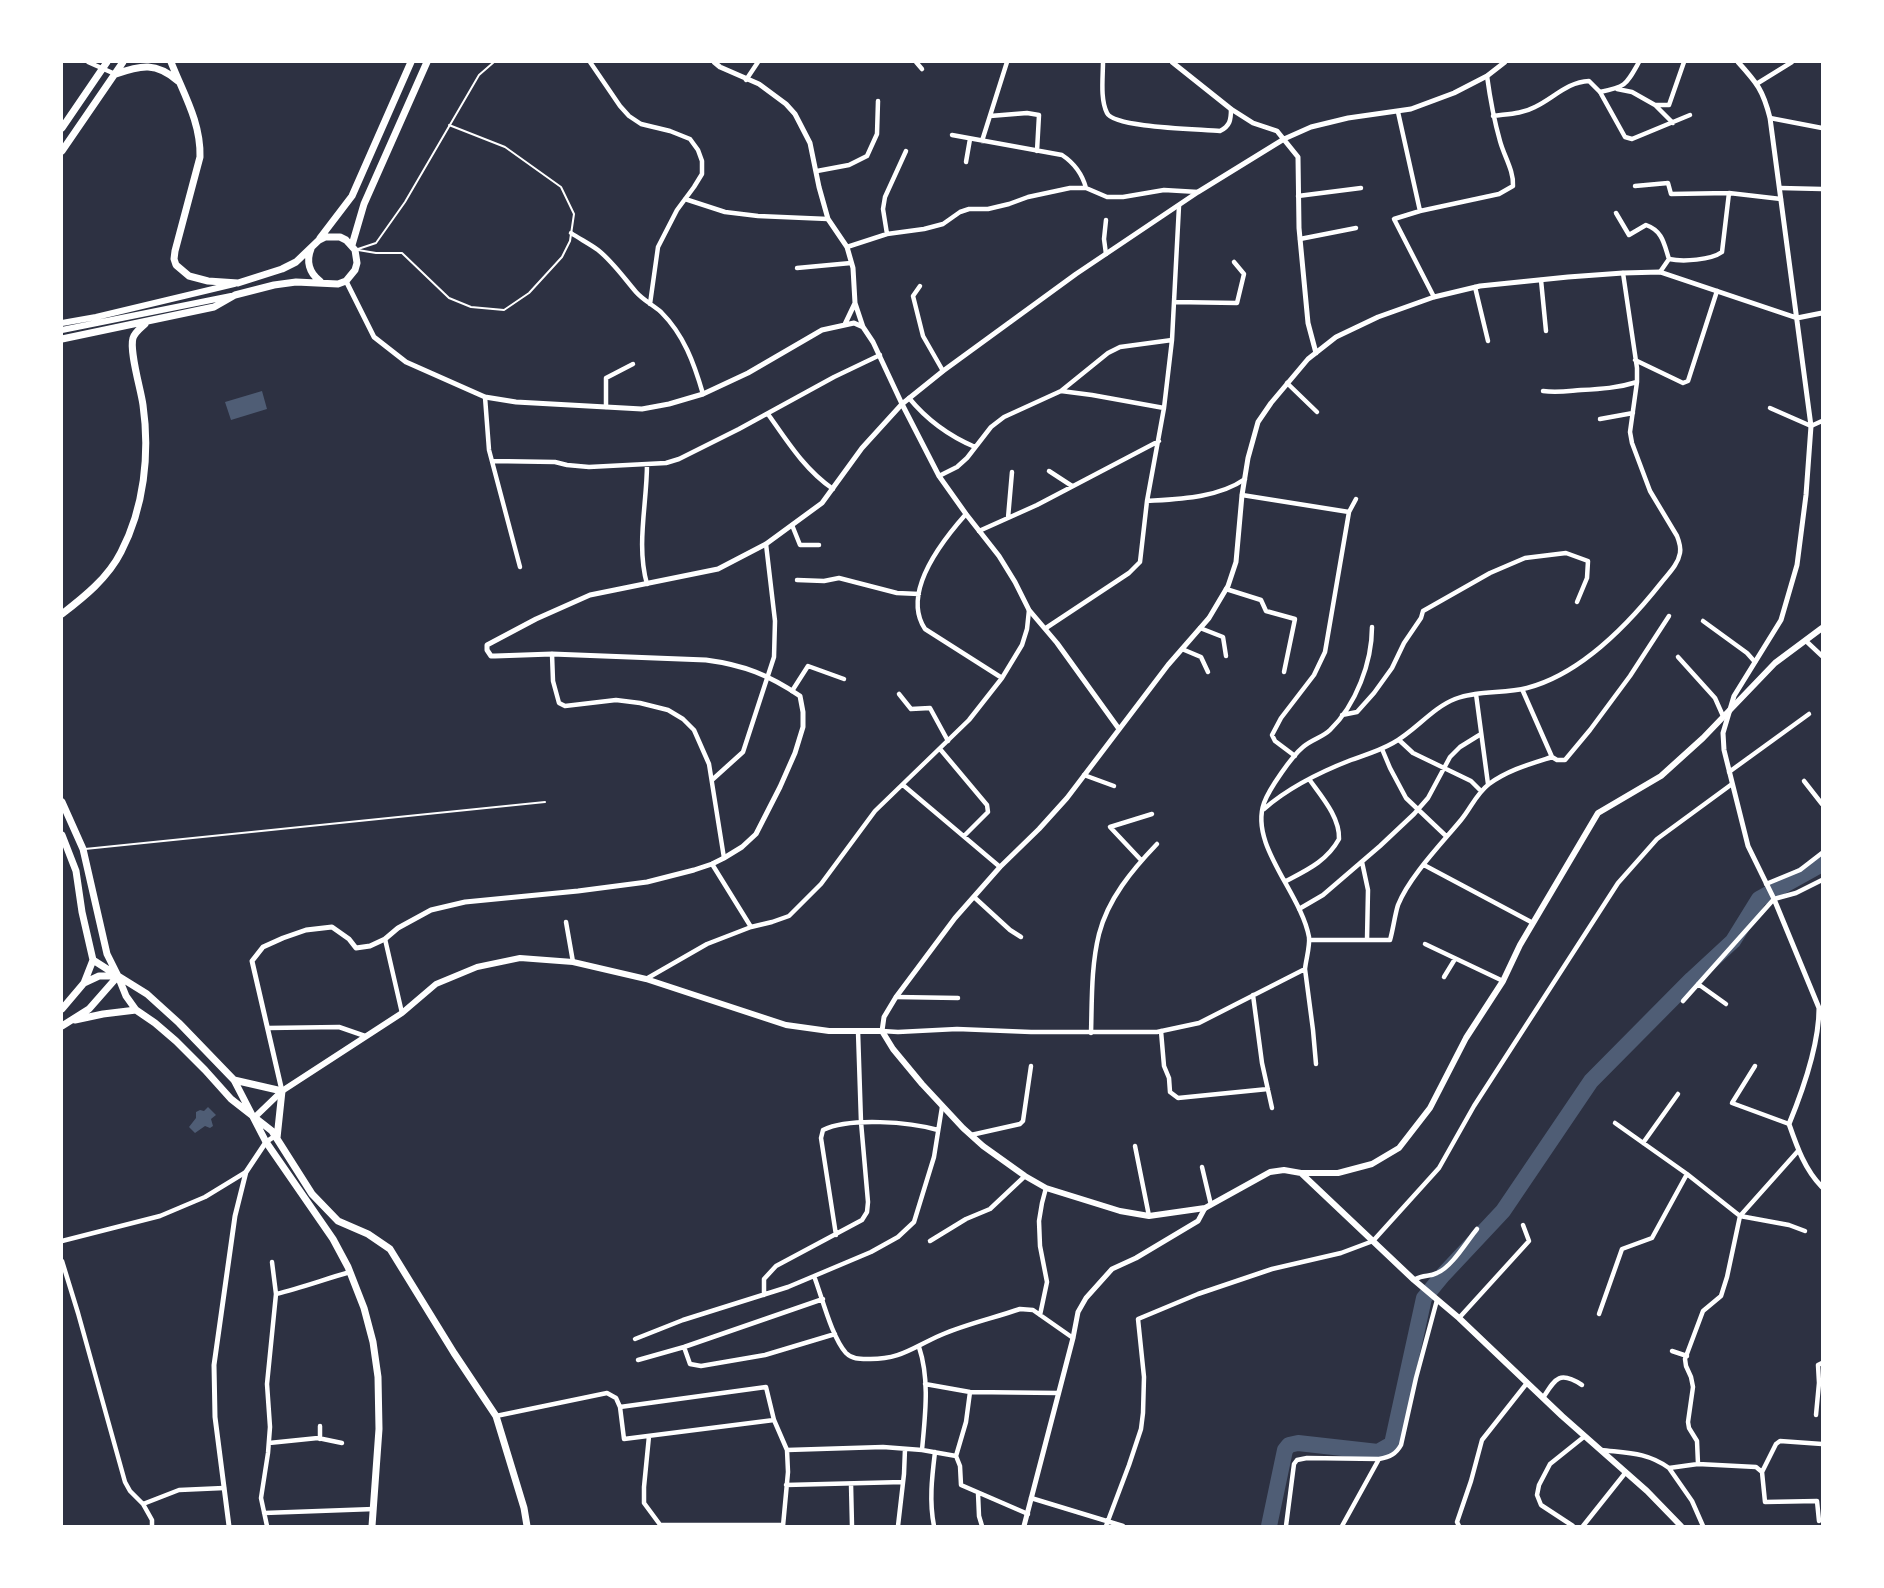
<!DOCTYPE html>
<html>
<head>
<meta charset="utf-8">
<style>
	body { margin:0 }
	#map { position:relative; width:1884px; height:1588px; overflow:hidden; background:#2d3142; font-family:"Golos Text",sans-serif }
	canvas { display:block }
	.frame { position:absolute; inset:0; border:63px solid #fff; pointer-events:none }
</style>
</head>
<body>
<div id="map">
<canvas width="1884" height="1588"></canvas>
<div class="frame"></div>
</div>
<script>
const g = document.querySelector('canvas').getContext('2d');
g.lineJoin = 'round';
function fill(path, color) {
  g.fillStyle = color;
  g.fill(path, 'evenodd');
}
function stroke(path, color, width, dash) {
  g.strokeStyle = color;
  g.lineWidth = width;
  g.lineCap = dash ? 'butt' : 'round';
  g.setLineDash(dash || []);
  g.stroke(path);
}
const water = new Path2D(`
	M262 391 267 409 231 420 225 402Z
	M208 1107 216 1115 211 1119 213 1126 210 1128 205 1126 195 1133 189 1127 196 1118V1112L200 1110 204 1111Z`);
const river = new Path2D(`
	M1269 1526 1285 1450 1289 1445 1298 1443 1378 1452 1392 1444 1424 1298 1443 1275 1503 1211 1591 1081 1692 979 1733 941 1759 899 1822 864`);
const service = new Path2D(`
	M358 249 376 243 405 202 479 75 494 62
	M358 250 376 253H402L449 298 471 307 504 310 529 293 562 257 570 241 574 214 561 187 505 147 449 125
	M85 849 545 802`);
const minor = new Path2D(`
	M88 62 115 74
	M590 62 620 106 629 116 641 124 670 131 690 139 698 150 702 161V174L694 187 677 210 658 247 650 304
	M916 62 922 69
	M1103 62C1103 77 1100 99 1107 113 1114 128 1201 129 1220 131 1230 126 1231 120 1231 109
	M746 80 758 62
	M1758 83 1792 62
	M1617 89 1632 92 1655 105H1669L1684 62
	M1600 92C1626 87 1626 85 1639 62
	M1655 105 1673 123
	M1398 112 1420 211
	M990 116 1027 113 1039 115 1037 151
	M1493 116C1507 114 1522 114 1535 107 1554 98 1567 82 1589 81L1600 92 1625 137 1632 139 1690 115
	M1770 118 1822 128
	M952 135 1062 155C1074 163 1082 173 1086 188
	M982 141 1007 62
	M966 162 970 139
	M817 171 849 165 867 156 877 134 878 101
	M1635 186 1668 183 1671 194 1729 193 1722 252C1711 260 1683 262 1669 259L1660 272
	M1780 188 1822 189
	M1729 193 1781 199
	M1298 196 1361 188
	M685 199 725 212 758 216 828 219
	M1616 213 1629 235 1646 225C1663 231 1664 244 1669 259
	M1106 220 1104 239 1106 254
	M571 233C580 239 590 244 598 250 613 262 624 278 636 292 643 300 653 305 661 312 684 335 694 363 703 394
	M887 234 883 209 885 197 906 151
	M1300 239 1356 228
	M847 247 887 234 924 229 943 224 960 212 969 209H988L1009 204 1028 197 1070 188H1086L1107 197H1123L1164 190 1198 192
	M797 268 851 263
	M1541 280 1546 331
	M920 286 913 296 923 336 943 371
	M1475 287 1488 341
	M1434 297 1394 219 1420 211 1499 194 1513 186C1514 171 1504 156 1500 141 1494 120 1490 98 1487 76
	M1174 302 1237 303 1244 274 1234 262
	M1635 360 1683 383 1688 381 1717 291
	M1287 383 1317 412
	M1061 391 1092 395 1164 408
	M1543 391C1557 393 1568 391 1581 390 1601 389 1618 388 1637 382V368L1623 273
	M485 397 489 450 520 567
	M909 398C927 420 949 436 975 447
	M606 407V378L633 364
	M1770 408 1811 426 1822 421
	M768 414C787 441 805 470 833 489
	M1600 419 1633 413
	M492 461 555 462 567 465 589 467 666 463 679 459 739 429 834 377 880 355
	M1049 471 1072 486
	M939 476 957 467 967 458 991 427 1004 417 1061 391 1108 353 1120 347 1172 340
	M1242 495 1349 512 1356 499
	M1147 501C1178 499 1218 498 1245 479
	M966 514C942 541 901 593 925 629L1002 678
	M1008 518 1012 472
	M792 525 800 545H819
	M979 531 1037 505 1159 441
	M797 580 824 581 839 578 897 593 919 594
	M647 584C636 545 647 504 647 464
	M1226 589 1261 600 1266 611 1295 619 1284 672
	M1703 621 1747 653 1755 662
	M1046 628 1129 573 1140 562 1147 501 1164 408 1172 340 1179 206
	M1200 628 1223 637 1226 656
	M1806 641 1822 656
	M1182 649 1201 657 1208 672
	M552 654 553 681 559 703 565 706 616 700 640 703 668 710 683 719 694 730 709 764 724 858
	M1678 657 1715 698 1723 716
	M1522 689 1552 757 1557 760H1565L1590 730 1630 676 1669 616
	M792 691 808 666 844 679
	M899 694 911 709 930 708 948 741
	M1476 694 1488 784
	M1342 715 1357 712 1374 693 1392 668 1404 643 1421 618 1423 611 1490 573 1525 558 1566 553 1588 561 1587 578 1577 602
	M1399 740 1413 753 1471 781 1481 791
	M940 749 987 805 988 812 964 836
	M1382 749 1390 768 1406 798 1446 836
	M1295 756 1275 741 1272 735 1281 718 1314 675 1325 652 1349 512
	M1729 772 1809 714
	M1084 775 1114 786
	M712 780 743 752 774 657 775 621 766 544
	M1804 781 1822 804
	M903 785 1000 867
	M1264 809C1288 788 1320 772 1351 760 1365 755 1379 751 1393 743 1415 731 1432 708 1455 699 1478 690 1504 694 1527 688 1581 674 1627 626 1661 583 1668 574 1678 565 1680 553 1681 547 1679 541 1677 536L1650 491 1632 443 1630 432 1637 382
	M1141 860 1110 827 1152 814
	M1362 862 1368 890 1367 940
	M712 864 751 927
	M1424 865 1533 923
	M1286 881C1307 870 1327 861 1339 839 1340 817 1321 796 1309 779
	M1766 884 1800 870 1822 853
	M974 897 1010 930 1021 937
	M1299 909 1323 895 1380 846 1414 814 1428 798 1450 757 1460 747 1481 734
	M566 922 573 962
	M385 939 402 1013
	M1309 940H1390C1393 930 1395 914 1398 905 1409 877 1442 843 1461 820 1471 808 1476 794 1489 784 1508 770 1530 764 1552 757
	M1425 944 1503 981
	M1305 969 1313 1030 1316 1064
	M1444 977 1455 959
	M646 979 707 944 751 927 772 922 789 916 821 884 875 811 969 720 1002 678 1022 645 1027 629 1029 610
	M1698 984 1726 1004
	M1253 995 1262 1063 1272 1108
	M896 997 958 998
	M1683 1001 1774 899 1796 893 1822 880
	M268 1028 339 1027 365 1036
	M882 1031 898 1032 957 1029 1031 1032H1157L1199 1023 1305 969C1306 959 1310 947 1309 937 1301 893 1249 845 1264 803 1269 789 1292 756 1303 747 1311 740 1323 737 1330 730 1356 705 1372 662 1372 627
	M1161 1031 1164 1066 1169 1078 1170 1092 1178 1098 1268 1089
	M1091 1033C1092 1001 1091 966 1099 934 1108 899 1132 870 1157 844
	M1755 1066 1732 1103 1789 1124
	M1615 1123 1687 1174
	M971 1135 1020 1124 1023 1121 1031 1066
	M1643 1143 1678 1094
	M1135 1146 1149 1216
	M1202 1167 1211 1205
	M1740 1216 1798 1151
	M1740 1216 1789 1225 1805 1231
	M836 1235 821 1138 823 1130C850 1117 910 1122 938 1130
	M62 1241 160 1216 205 1197 246 1172
	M930 1241 966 1219 990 1209 1025 1176
	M62 1261 78 1313 125 1482 130 1491 143 1504
	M272 1262 276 1294
	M814 1276C822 1297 832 1338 846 1353 852 1359 859 1359 867 1359 901 1360 913 1347 941 1335 966 1324 994 1318 1020 1309L1033 1310 1073 1338
	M1414 1280C1425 1273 1428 1278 1437 1273 1452 1267 1467 1241 1477 1229
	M764 1295V1279L776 1266 862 1220 867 1212 868 1202 861 1122 858 1031
	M1599 1314 1622 1249 1652 1238 1687 1174 1740 1216 1727 1277 1721 1296 1703 1311 1685 1359 1686 1366 1691 1377 1693 1387 1688 1422 1689 1428 1697 1441 1698 1464
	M1040 1315 1047 1282 1040 1246 1039 1221 1042 1203 1046 1188
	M1459 1318 1529 1241 1523 1225
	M635 1339 683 1320 788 1287 871 1252 898 1237 914 1222 934 1157 942 1107
	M684 1347 690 1364 701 1366 765 1355 835 1334
	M919 1347C930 1380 925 1416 922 1450
	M1672 1351 1687 1356
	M638 1360 684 1347 823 1299
	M925 1384 970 1392 1058 1393
	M1543 1398C1555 1379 1559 1370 1582 1385
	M620 1407 766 1387 774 1420 787 1450 883 1447 922 1450 956 1456 960 1466 961 1485 1028 1514
	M1816 1415 1819 1383 1818 1365 1822 1363
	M496 1416 607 1393 616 1398 620 1407 624 1439 774 1420
	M320 1426V1439
	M649 1436 644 1487V1503L661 1526
	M269 1443 318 1438 342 1443
	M1601 1450C1627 1453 1647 1452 1669 1468L1698 1464 1756 1467 1762 1472 1765 1502 1817 1501 1819 1521
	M956 1456 966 1422 970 1392
	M1669 1468 1692 1501 1703 1526
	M1762 1472 1776 1444 1780 1441 1822 1444
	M851 1484 852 1526
	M786 1485 903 1482
	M978 1493 979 1516 982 1526
	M1031 1498 1123 1526
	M264 1513 374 1509
	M661 1525H783
	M152 1526V1520L143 1504 179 1490 224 1488
	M267 1526 261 1498 268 1453 270 1427 267 1384 276 1294C301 1288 325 1279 350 1272
	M783 1526 788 1472 787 1450
	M898 1526 904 1474 905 1449
	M934 1526C929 1501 932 1477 935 1452
	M1106 1526 1129 1465 1141 1429 1143 1413 1144 1377 1138 1319 1198 1294 1272 1269 1341 1253 1373 1241 1439 1168 1474 1106 1618 883 1657 839 1732 784
	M1286 1526 1294 1464 1297 1460 1307 1458 1379 1459C1390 1457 1396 1454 1401 1445L1416 1378 1437 1300
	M1342 1526 1379 1459
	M1459 1526 1457 1522 1471 1481 1482 1440 1527 1383
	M1573 1526 1541 1505 1537 1495 1539 1485 1550 1464 1585 1436
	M1583 1526 1626 1472`);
const tertiary = new Path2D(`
	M714 62 720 67 759 84 786 104 795 114 810 143 819 187 828 219 847 247 853 268 855 303 845 324
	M1172 62 1231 109 1253 123 1277 131 1298 157 1299 228 1308 323 1316 353
	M1738 62C1757 83 1763 90 1770 118L1811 426 1806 495 1797 565 1781 620 1734 696 1723 733 1724 750 1748 846 1774 899 1819 1008C1819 1045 1803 1090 1789 1124 1797 1147 1805 1170 1822 1187
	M346 281 374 337 406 362 485 397 516 402 642 409 669 404 703 394 748 373 822 330 854 323 863 327 873 342 902 404 939 476 966 514 999 556 1015 582 1029 610 1057 643 1119 729
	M855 303 863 327
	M882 1031 884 1017 896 997 955 918 1000 867 1039 829 1067 798 1168 665 1209 618 1228 586 1236 562 1242 495 1248 458 1258 422 1271 403 1308 359 1336 337 1378 317 1434 297 1480 286 1568 277 1623 273 1660 272 1797 318 1822 313
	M282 1091 252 961 263 947 283 938 306 930 332 927 349 939 356 948 370 946 385 939 398 928 431 910 465 902 578 891 647 882 694 870 712 864 724 858 742 847 756 834 780 787 795 753 803 727V712L800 696C769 675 744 665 706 660L552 654 495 656H491L487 650V645L536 619 590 595 718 569 766 544 822 503 862 448 902 404 943 371 1076 274 1198 192 1284 139 1311 127 1348 118 1411 109 1454 93 1487 76 1505 62
	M229 1526 215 1417 214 1365 235 1216 246 1172 266 1142 275 1136
	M1024 1526 1073 1338 1078 1312 1086 1298 1112 1269 1136 1258 1198 1221 1205 1208`);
const secondary = new Path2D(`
	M62 323 96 317 234 284
	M62 330 231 296
	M255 1117 282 1091 402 1013 436 984 477 967 520 958 573 962 646 979 786 1025 829 1031H882L893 1049 922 1084 963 1128 983 1146 1025 1176 1046 1188 1120 1211 1149 1216 1205 1208 1270 1172 1284 1170 1301 1173H1338L1372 1164 1399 1148 1430 1108 1466 1038 1503 981 1520 945 1598 813 1661 776 1703 738 1775 663 1822 628
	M1302 1174 1414 1280 1459 1318 1562 1416 1647 1491 1681 1526`);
const primary = new Path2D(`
	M116 74C141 65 156 62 178 81
	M62 128 107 62
	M62 151 123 62
	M320 238 352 196 411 62
	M352 245 364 204 427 62
	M311 249C306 261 309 273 320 281
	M62 339 214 307 235 295 274 285 296 282 338 284 346 281 355 270 357 263 355 250 346 240 340 237H325L319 240 296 262 282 269 238 283 208 281 189 276 176 265 174 259 175 251 200 157C201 122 183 93 171 62
	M62 614C84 597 108 578 121 552 144 508 150 454 143 405 141 390 129 351 133 338 135 332 141 328 145 324
	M62 802 83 849 107 954 118 976 147 994 179 1023 234 1080 266 1142 333 1239 348 1267 364 1308 373 1342 378 1377 379 1429 372 1526
	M62 835 76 871 82 912 93 960 118 976 126 996 136 1010 155 1023 176 1041 205 1070 231 1099 272 1131 312 1194 338 1221 368 1234 390 1249 454 1353 496 1416 524 1508 527 1526
	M84 983 93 960
	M62 1009 84 983 99 976H115
	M75 1020 103 1014 136 1010
	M62 1026 89 1009 118 976
	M234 1080 282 1091 277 1138`);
fill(water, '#4f5d75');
stroke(river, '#4f5d75', 16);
stroke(service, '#fff', 2);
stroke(minor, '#fff', 4.5);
stroke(tertiary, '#fff', 5);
stroke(secondary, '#fff', 6);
stroke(primary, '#fff', 7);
</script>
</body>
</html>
